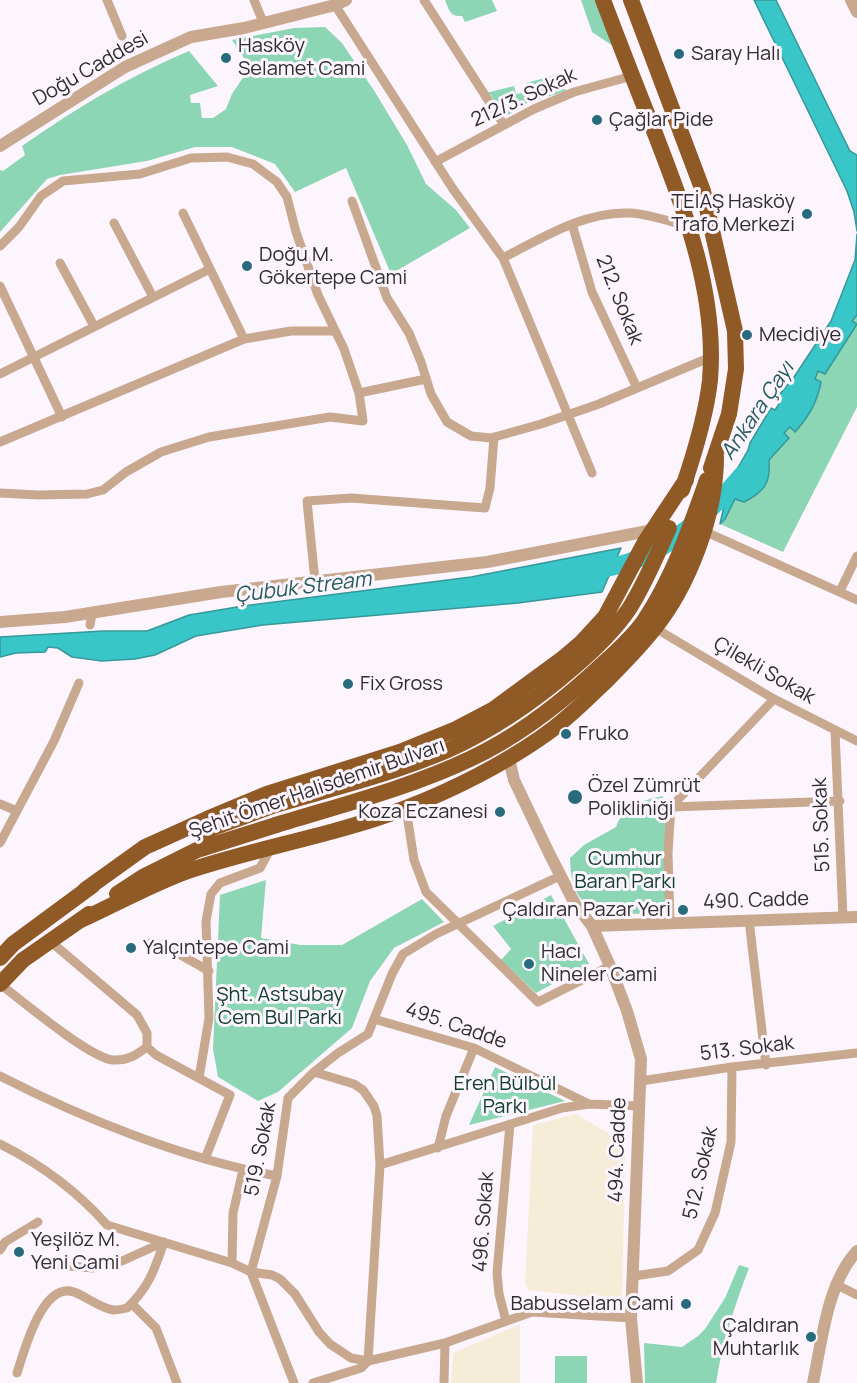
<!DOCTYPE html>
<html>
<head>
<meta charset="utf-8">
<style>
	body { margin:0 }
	canvas { display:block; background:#fdf5fd }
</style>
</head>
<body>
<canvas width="857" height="1383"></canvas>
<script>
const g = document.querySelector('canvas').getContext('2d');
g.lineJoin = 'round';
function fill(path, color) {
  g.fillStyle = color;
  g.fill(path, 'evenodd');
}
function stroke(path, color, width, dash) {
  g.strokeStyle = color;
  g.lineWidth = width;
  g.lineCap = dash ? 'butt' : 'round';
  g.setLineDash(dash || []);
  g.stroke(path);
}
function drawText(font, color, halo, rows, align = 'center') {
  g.font = font + ' Manrope,sans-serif';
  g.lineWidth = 6;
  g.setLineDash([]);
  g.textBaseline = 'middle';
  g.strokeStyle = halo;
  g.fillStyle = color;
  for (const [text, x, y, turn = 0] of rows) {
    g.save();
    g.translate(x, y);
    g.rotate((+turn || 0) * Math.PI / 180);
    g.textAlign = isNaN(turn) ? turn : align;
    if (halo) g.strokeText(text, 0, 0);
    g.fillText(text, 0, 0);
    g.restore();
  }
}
const education = new Path2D(`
	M576 1114 615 1137 625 1154 622 1306 583 1304V1296L528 1290 525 1283 533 1125Z
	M520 1324V1383H451L453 1353Z`);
const green = new Path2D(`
	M445 0H492L497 11 465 22 462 16C450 17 449 10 445 0Z
	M581 0H595L613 46 592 32Z
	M325 27 342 43 375 92 407 145 426 184 456 210 470 228 391 274 346 168 295 192 275 164 232 147H195L147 161 60 175 47 179 0 232V170L3 171 25 155 22 146C75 109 129 76 189 51L218 86 190 95 191 103H200L202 118H213L226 109 232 94 250 67 232 40 294 28Z
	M559 74 566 91 527 103 508 115 500 113 491 95 486 93 514 86 516 94 527 92 526 83Z
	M856 314 857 315V407L783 552 720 524 725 519 735 499C775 495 758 485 769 459 773 451 782 444 788 438L784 433 790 427 794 432 815 404 821 383 814 379 818 371 825 374 856 325 852 321Z
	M663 796 661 806 672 800 666 913C616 913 571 926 570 858L584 845 616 827C622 808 644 799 663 796Z
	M266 880 261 938 300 945H342L422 899 444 922 394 948 370 981 352 1028 278 1092 258 1101 218 1077 213 1049 220 895Z
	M551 895 589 964 536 993 501 960 511 949 493 926Z
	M495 1067 565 1101 469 1125Z
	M739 1265 749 1268C735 1305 722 1344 716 1383H645L644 1343 682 1347 698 1336 705 1329 725 1298Z
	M555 1356H587V1383H555Z`);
const water = new Path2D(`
	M754 0H776L850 151 857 155V231L854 212 847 191Z
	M857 234V315L852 321 857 324 825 374 818 371 815 379 821 382C817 403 809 416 795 432L790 427 784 433 789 438 769 460C771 483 764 492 744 502L735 499 725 519 720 524 729 483 748 450 750 443 771 408 775 410 779 404 775 400 794 377 831 321 855 260Z
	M621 548 602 592 518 603 263 625 196 636 155 655 135 659 102 661 72 657 58 648 48 647 45 652 16 653 0 657V637L103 631H147L189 615 243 606 471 577Z`);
const river = new Path2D(`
	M590 571C605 568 621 566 635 560 675 545 716 506 743 474`);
const minor = new Path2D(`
	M107 0 122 36
	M254 0 263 22
	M424 0 504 125
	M335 5 453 189 503 258C542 238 584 211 630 213 650 214 671 222 690 227
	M435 162 534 109 574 92 632 76
	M352 201 387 298 409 333 421 362 431 394 447 422 471 436 491 438 541 424 599 404 711 357
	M114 223 153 297
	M572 224 592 292 637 388
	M0 246 19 227 41 196 63 181 140 174 191 158 227 157 253 164 277 182 287 197 296 232 318 295 344 349 359 393 426 379
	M503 258 592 473
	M60 263 94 326
	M0 286 62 417
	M244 339 291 331H335
	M0 374 210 269
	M0 442 244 339 183 213
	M0 493 38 495 87 494 103 490 126 472 161 452 209 437 330 417 363 421 359 393
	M704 531 857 600
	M315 581 307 501 351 498 485 508 490 488 494 437
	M840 591 857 556
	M90 625 92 614
	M655 628 774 699 857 741
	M835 731 843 918
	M0 804 17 811
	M671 807 840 801
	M671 807 774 699
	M406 808 414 860 426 892 538 1002 610 966
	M0 843 54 741 79 683
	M749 920 766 1065
	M670 924 668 853 671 807
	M50 941 137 1015 147 1033V1047L156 1055 230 1095 205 1159
	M150 943 165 946 209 971
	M0 984C22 1001 90 1058 113 1060 128 1061 136 1055 147 1047
	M374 1019 474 1048 589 1104
	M0 1076C84 1119 184 1159 277 1176
	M199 1078 209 1018 206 921 211 894 220 883 260 868 271 848
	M641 1081 732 1067 857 1053
	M0 1144C40 1164 77 1191 107 1225L232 1263 251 1272 272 1275 280 1279 295 1294 319 1332 330 1344 351 1358 368 1361 445 1343 532 1312 631 1318
	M438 1148 446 1116 474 1048
	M380 1165 562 1108 589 1104 639 1106
	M0 1250 5 1242 38 1222
	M232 1263 233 1213 243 1170
	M41 1264 93 1268 122 1261 164 1242
	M634 1276 668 1271 698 1250 715 1213 731 1142 732 1067
	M835 1284 857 1295
	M132 1304 156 1328 177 1383
	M506 1321 499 1294 497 1273 510 1124
	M17 1373C24 1352 42 1281 74 1292 87 1297 100 1308 113 1310 117 1310 123 1309 127 1308 149 1287 154 1271 164 1242
	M294 1383 251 1272 277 1176 288 1098 314 1072 338 1053 368 1034 392 974 403 954 436 934 560 876
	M313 1383 361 1368 368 1361 380 1165 377 1116 374 1106 363 1090 354 1084 314 1072
	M444 1383 445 1343`);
const tertiary = new Path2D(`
	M851 0 857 12
	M0 146 125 67 191 37 244 28 335 5 346 0
	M0 622 65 617 221 592 487 562 653 530
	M509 759 514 780 549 853 575 904 592 926 610 966 627 1011 641 1059 631 1318 637 1383
	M592 926 857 917
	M813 1383C822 1341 827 1283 857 1251`);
const trunk = new Path2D(`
	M603 0C620 45 638 91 656 136 686 214 717 295 710 380 706 417 694 455 682 490
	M631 0 703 191 735 331 736 369 729 414 711 468
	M202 832 275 805
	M85 890 145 847 207 819 267 794 400 752 454 730 494 709 562 659 582 642 605 617 645 542 686 480
	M117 894 143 877 197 850 276 825
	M81 920C114 905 154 883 188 871 260 847 335 835 406 808 452 790 498 767 539 739 563 723 583 703 604 683 621 666 638 649 653 630 689 586 716 514 716 457
	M0 958 13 944 93 885
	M0 984 23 960 89 914`);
const trunkBridge = new Path2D(`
	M275 805C333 788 392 774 448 750 492 730 536 700 573 668 593 651 614 631 629 609 645 584 657 555 669 528
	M276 825C341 805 409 788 470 759 515 738 557 706 593 673 610 657 631 640 644 621 673 578 690 528 707 480`);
const markers = [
	[679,54,6,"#286b7d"],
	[226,58,6,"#286b7d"],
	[597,120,6,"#286b7d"],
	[807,214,6,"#286b7d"],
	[247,266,6,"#286b7d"],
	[747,335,6,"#286b7d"],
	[348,684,6,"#286b7d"],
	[566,734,6,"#286b7d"],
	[575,797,8,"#286b7d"],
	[500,812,6,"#286b7d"],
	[683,910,6,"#286b7d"],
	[131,948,6,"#286b7d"],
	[529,964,6,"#286b7d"],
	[19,1252,6,"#286b7d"],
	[686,1304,6,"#286b7d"],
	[811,1337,6,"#286b7d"]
];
const poiNames = [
	["Hasköy",238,46],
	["Selamet Cami",238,69],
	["Saray Halı",691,54],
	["Çağlar Pide",609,120],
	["TEİAŞ Hasköy",795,202,"right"],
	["Trafo Merkezi",795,225,"right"],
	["Doğu M.",259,255],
	["Gökertepe Cami",259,278],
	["Mecidiye",759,335],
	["Fix Gross",360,684],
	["Fruko",578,734],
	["Özel Zümrüt",588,786],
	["Polikliniği",588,809],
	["Koza Eczanesi",488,812,"right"],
	["Çaldıran Pazar Yeri",671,910,"right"],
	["Yalçıntepe Cami",143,948],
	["Hacı",541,952],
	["Nineler Cami",541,975],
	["Yeşilöz M.",31,1240],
	["Yeni Cami",31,1263],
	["Babusselam Cami",674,1304,"right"],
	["Çaldıran",799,1326,"right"],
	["Muhtarlık",799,1349,"right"]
];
const streetNames = [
	["Doğu Caddesi",91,69,-30],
	["212/3. Sokak",524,98,-25],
	["212. Sokak",619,300,68],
	["Çilekli Sokak",764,671,30],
	["Şehit Ömer Halisdemir Bulvarı",317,789,-19],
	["515. Sokak",822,825,-92],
	["490. Cadde",756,901,-2],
	["495. Cadde",456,1026,19],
	["513. Sokak",747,1049,-7],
	["519. Sokak",261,1149,-79],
	["494. Cadde",618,1150,-88],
	["512. Sokak",701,1173,-77],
	["496. Sokak",484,1222,-86]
];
const parkNames = [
	["Cumhur",625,859],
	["Baran Parkı",625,882],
	["Şht. Astsubay",280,995],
	["Cem Bul Parkı",280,1018],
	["Eren Bülbül",505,1084],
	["Parkı",505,1107]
];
const waterNames = [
	["Ankara Çayı",758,411,-56],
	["Çubuk Stream",303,588,-7]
];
fill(education, '#f6edd8');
fill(green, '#8dd6b5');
fill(water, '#38c6c8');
stroke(water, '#36989a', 1.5);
stroke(river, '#38c6c8', 18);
stroke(minor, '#c8a88e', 9);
stroke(tertiary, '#c8a88e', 12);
stroke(trunk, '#8f5a26', 16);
stroke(trunkBridge, '#8f5a26', 16);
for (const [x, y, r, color] of markers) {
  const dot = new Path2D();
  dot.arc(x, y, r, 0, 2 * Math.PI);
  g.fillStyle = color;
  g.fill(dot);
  stroke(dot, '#fdf5fd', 2);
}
drawText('20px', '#302d30', '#fdf5fd', poiNames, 'left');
drawText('20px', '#302d30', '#fdf5fd', streetNames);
drawText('20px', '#12402e', '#fdf5fd', parkNames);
drawText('italic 21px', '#235c5c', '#fdf5fd', waterNames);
</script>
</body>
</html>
